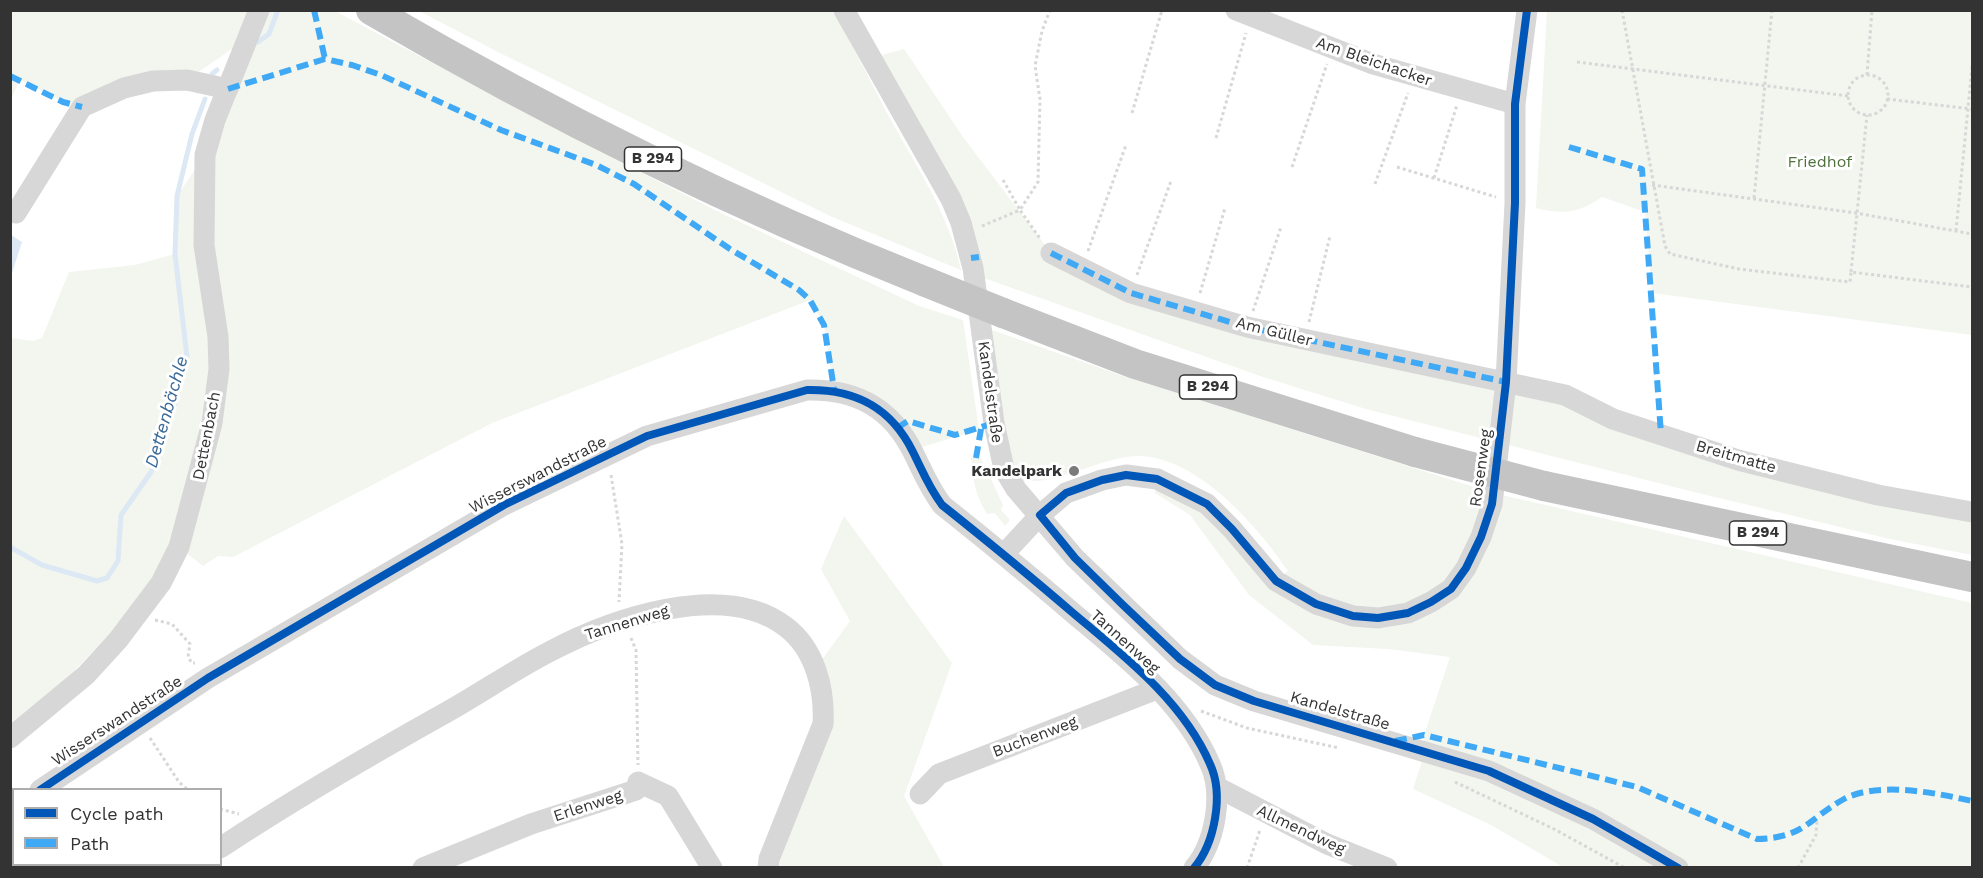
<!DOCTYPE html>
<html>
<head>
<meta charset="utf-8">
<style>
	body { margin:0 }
	#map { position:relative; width:1983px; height:878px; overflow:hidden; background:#fff; font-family:"Work Sans",sans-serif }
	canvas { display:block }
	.frame { position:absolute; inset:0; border:12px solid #333; pointer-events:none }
	.legend { position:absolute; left:12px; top:788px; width:210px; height:78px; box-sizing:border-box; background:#fff; border:2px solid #adadad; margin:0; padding:8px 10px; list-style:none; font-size:18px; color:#333 }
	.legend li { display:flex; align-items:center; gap:12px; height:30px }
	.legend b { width:30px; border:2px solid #adadad }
</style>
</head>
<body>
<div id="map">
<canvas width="1983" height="878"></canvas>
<div class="frame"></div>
<ul class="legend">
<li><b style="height:8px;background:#0057b8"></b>Cycle path</li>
<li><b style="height:8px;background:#3fa9f5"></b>Path</li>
</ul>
</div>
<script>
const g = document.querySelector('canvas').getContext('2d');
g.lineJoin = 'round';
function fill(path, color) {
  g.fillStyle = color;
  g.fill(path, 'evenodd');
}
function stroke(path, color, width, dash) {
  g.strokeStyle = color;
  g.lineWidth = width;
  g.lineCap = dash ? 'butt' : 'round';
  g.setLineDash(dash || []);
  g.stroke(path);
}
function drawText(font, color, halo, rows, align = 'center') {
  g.font = font + ' "Work Sans",sans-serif';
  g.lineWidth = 6;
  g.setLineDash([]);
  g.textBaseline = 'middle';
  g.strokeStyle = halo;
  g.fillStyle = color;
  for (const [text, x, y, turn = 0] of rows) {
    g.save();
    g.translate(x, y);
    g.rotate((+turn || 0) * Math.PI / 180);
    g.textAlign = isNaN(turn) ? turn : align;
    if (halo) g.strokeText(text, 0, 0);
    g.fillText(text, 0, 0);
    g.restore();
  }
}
const green = new Path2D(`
	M11 11H335L585 144 719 212 919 306 963 320 979 430 912 450 897 428 834 389 824 325 810 300 492 423 233 557 218 556 203 566 179 547 130 613 74 671 11 729V338L33 341 42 338 69 272 135 265 175 254 177 196 205 155 245 40 187 80 82 107 63 102 20 80 11 99Z
	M419 11H833C852 44 869 79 887 113 915 165 948 211 961 270L830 216 496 51Z
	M1547 11H1972V335L1652 293 1645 212 1602 197C1579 213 1563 215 1536 208Z
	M904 49 963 137 1051 253 1131 293 1449 369 1613 419 1972 512V555L1890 539 1690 491 1366 409 1263 377 981 277 875 57Z
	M992 330 1123 376 1493 493 1972 603V867H1563L1491 825 1413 789 1425 752 1424 735 1450 657 1388 649 1313 645 1249 595 1190 515 1155 493V486L1192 503 1276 581 1288 571C1257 525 1189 446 1126 457 1101 461 1079 472 1055 478 1045 481 1033 481 1023 482 997 438 995 381 992 330Z
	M971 458H981L1003 505 1001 510 1010 520 1005 526 995 513 987 514C975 495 973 480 971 458Z
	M844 516 952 663 904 796 944 867 768 868 823 724 816 668 850 621 821 569Z`);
const water = new Path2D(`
	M11 235 22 242 11 276Z`);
const stream = new Path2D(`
	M258 42 269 34 278 10
	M212 74 217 70
	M10 547 42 565 97 581 107 578 118 561 121 515 151 472 174 406 187 357 175 254 177 196 192 134 205 99`);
const path = new Path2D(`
	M1622 10 1665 246 1670 254 1739 269 1850 282 1851 272 1972 287
	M1577 62 1848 96
	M1867 75 1872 10
	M1848 95a20 20 0 1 1 40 0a20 20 0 1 1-40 0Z
	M1887 99 1972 109
	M1132 113 1162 10
	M1216 138 1246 33
	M1292 167 1327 64
	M1397 167 1496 197
	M1434 178 1457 105
	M1003 180 1020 210 1038 182 1040 99 1035 66 1042 31 1050 10
	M1375 184 1408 93
	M1652 185 1856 213 1972 234
	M1754 198 1772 10
	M982 226 1020 210 1041 240
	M1956 231 1972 67
	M1088 251 1126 145
	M1851 272 1867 115
	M1137 275 1171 181
	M1200 293 1225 208
	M1253 311 1281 227
	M1309 322 1330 236
	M611 475 622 544 619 602
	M155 620 172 624 190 644 188 657 192 663H195
	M631 638 636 650 638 765
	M1201 711 1247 728 1339 748
	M150 738 179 782 188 790
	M1455 782 1554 829 1625 868
	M220 809 239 814
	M1247 868 1260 830
	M1798 868 1816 835 1817 820`);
const minor = new Path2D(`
	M844 10 951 199 961 223 973 268 994 423 1004 469 1016 489 1075 558 1180 659 1215 685 1254 701 1489 771 1593 819 1678 868
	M1236 10 1373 64 1515 104
	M16 213 82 107 124 88 153 81 187 80 228 89
	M1051 253 1131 293 1247 327 1565 395 1613 419 1738 460 1878 495 1972 512
	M1004 554 1040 515 1066 493 1102 480 1126 475 1157 479 1207 504 1232 529 1276 581 1316 604 1353 616 1378 618 1408 613 1431 602 1451 589 1466 568 1481 537 1492 504 1506 382 1515 203V104L1527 10
	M10 738 86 675 118 640 161 583 179 547 212 423 219 369 218 337 204 245 205 155 215 120 259 10
	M1217 787 1327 844 1387 868
	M40 790 208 678 504 505 647 436 807 390C855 389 891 407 913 452 923 472 928 486 942 505 986 540 1030 576 1073 613 1124 656 1183 701 1210 764 1224 794 1215 843 1194 868
	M920 794 939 774 1157 689
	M10 811 14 809
	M220 848C294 799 370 755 447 712 481 693 514 670 549 652 611 619 724 579 786 627 815 649 825 689 823 724L769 859 768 868
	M192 868 196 864
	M423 868 531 824 636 790 638 782 668 796 712 868`);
const highway = new Path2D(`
	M371 10C549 114 735 206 926 282
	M1003 313 1135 364 1415 452
	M1544 486 1972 577`);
const highwayBridge = new Path2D(`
	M926 282 1003 313
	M1415 452 1544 486`);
const quiet = new Path2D(`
	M314 10 325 59
	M10 76 63 102 82 107
	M228 89 325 59 352 65 381 75 501 130 596 165 634 184 730 249 799 290 810 300 824 325 834 389
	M1569 147 1642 169 1661 434
	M1051 253 1131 293 1247 327 1506 382
	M971 258 979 257
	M897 428 908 421 955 435 994 423
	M976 458 981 429
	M1395 741 1424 735 1637 787 1757 839C1804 838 1808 819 1844 799 1878 781 1936 793 1972 801`);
const cycleway = new Path2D(`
	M1527 10 1515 104V203L1506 382 1492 504 1481 537 1466 568 1451 589 1431 602 1408 613 1378 618 1353 616 1316 604 1276 581 1232 529 1207 504 1157 479 1126 475 1102 480 1066 493 1040 515 1075 558 1123 605 1180 659 1215 685 1254 701 1489 771 1593 819 1678 868
	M40 790 208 678 504 505 647 436 807 390C855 389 891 407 913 452 923 472 928 486 942 505 986 540 1030 576 1073 613 1124 656 1183 701 1210 764 1224 794 1215 843 1194 868`);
const markers = [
	[1074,471,6,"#7a7a7a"]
];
const shields = [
	[653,159,57],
	[1208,387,57],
	[1758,533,57]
];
const shieldNames = [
	["B 294",653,159],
	["B 294",1208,387],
	["B 294",1758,533]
];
const streetNames = [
	["Am Bleichacker",1374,62,19],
	["Am Güller",1274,332,14],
	["Kandelstraße",990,392,82],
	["Dettenbach",207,436,-79],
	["Breitmatte",1736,457,16],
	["Rosenweg",1481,468,-82],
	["Wisserswandstraße",538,475,-27],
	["Tannenweg",627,623,-17],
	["Tannenweg",1125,642,42],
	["Kandelstraße",1340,711,16],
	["Wisserswandstraße",117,721,-33],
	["Buchenweg",1035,737,-21],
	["Erlenweg",588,806,-18],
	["Allmendweg",1301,830,25]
];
const parkNames = [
	["Friedhof",1820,162]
];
const poiNames = [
	["Kandelpark",1062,471]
];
const waterNames = [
	["Dettenbächle",167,412,-74]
];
fill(green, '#f2f6ee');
fill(water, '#dce8f4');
stroke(stream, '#dce8f4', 5);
stroke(path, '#d7d7d7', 3, [3, 3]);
stroke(minor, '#d7d7d7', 21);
stroke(highway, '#c4c4c4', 30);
stroke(highwayBridge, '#c4c4c4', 30);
stroke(quiet, '#3fa9f5', 6, [12, 6]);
stroke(cycleway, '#0057b8', 8);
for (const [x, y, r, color] of markers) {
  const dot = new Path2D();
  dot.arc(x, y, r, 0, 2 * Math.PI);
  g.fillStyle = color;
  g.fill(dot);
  stroke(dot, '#fff', 2);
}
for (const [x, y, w] of shields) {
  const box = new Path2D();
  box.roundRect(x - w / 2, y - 12, w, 24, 4.5);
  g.fillStyle = '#fff';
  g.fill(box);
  stroke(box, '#333', 1.5);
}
drawText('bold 15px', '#333', null, shieldNames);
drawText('16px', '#333', '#fff', streetNames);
drawText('16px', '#4f723d', '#fff', parkNames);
drawText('bold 16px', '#333', '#fff', poiNames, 'right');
drawText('italic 18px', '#3b6a9a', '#fff', waterNames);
</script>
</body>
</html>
